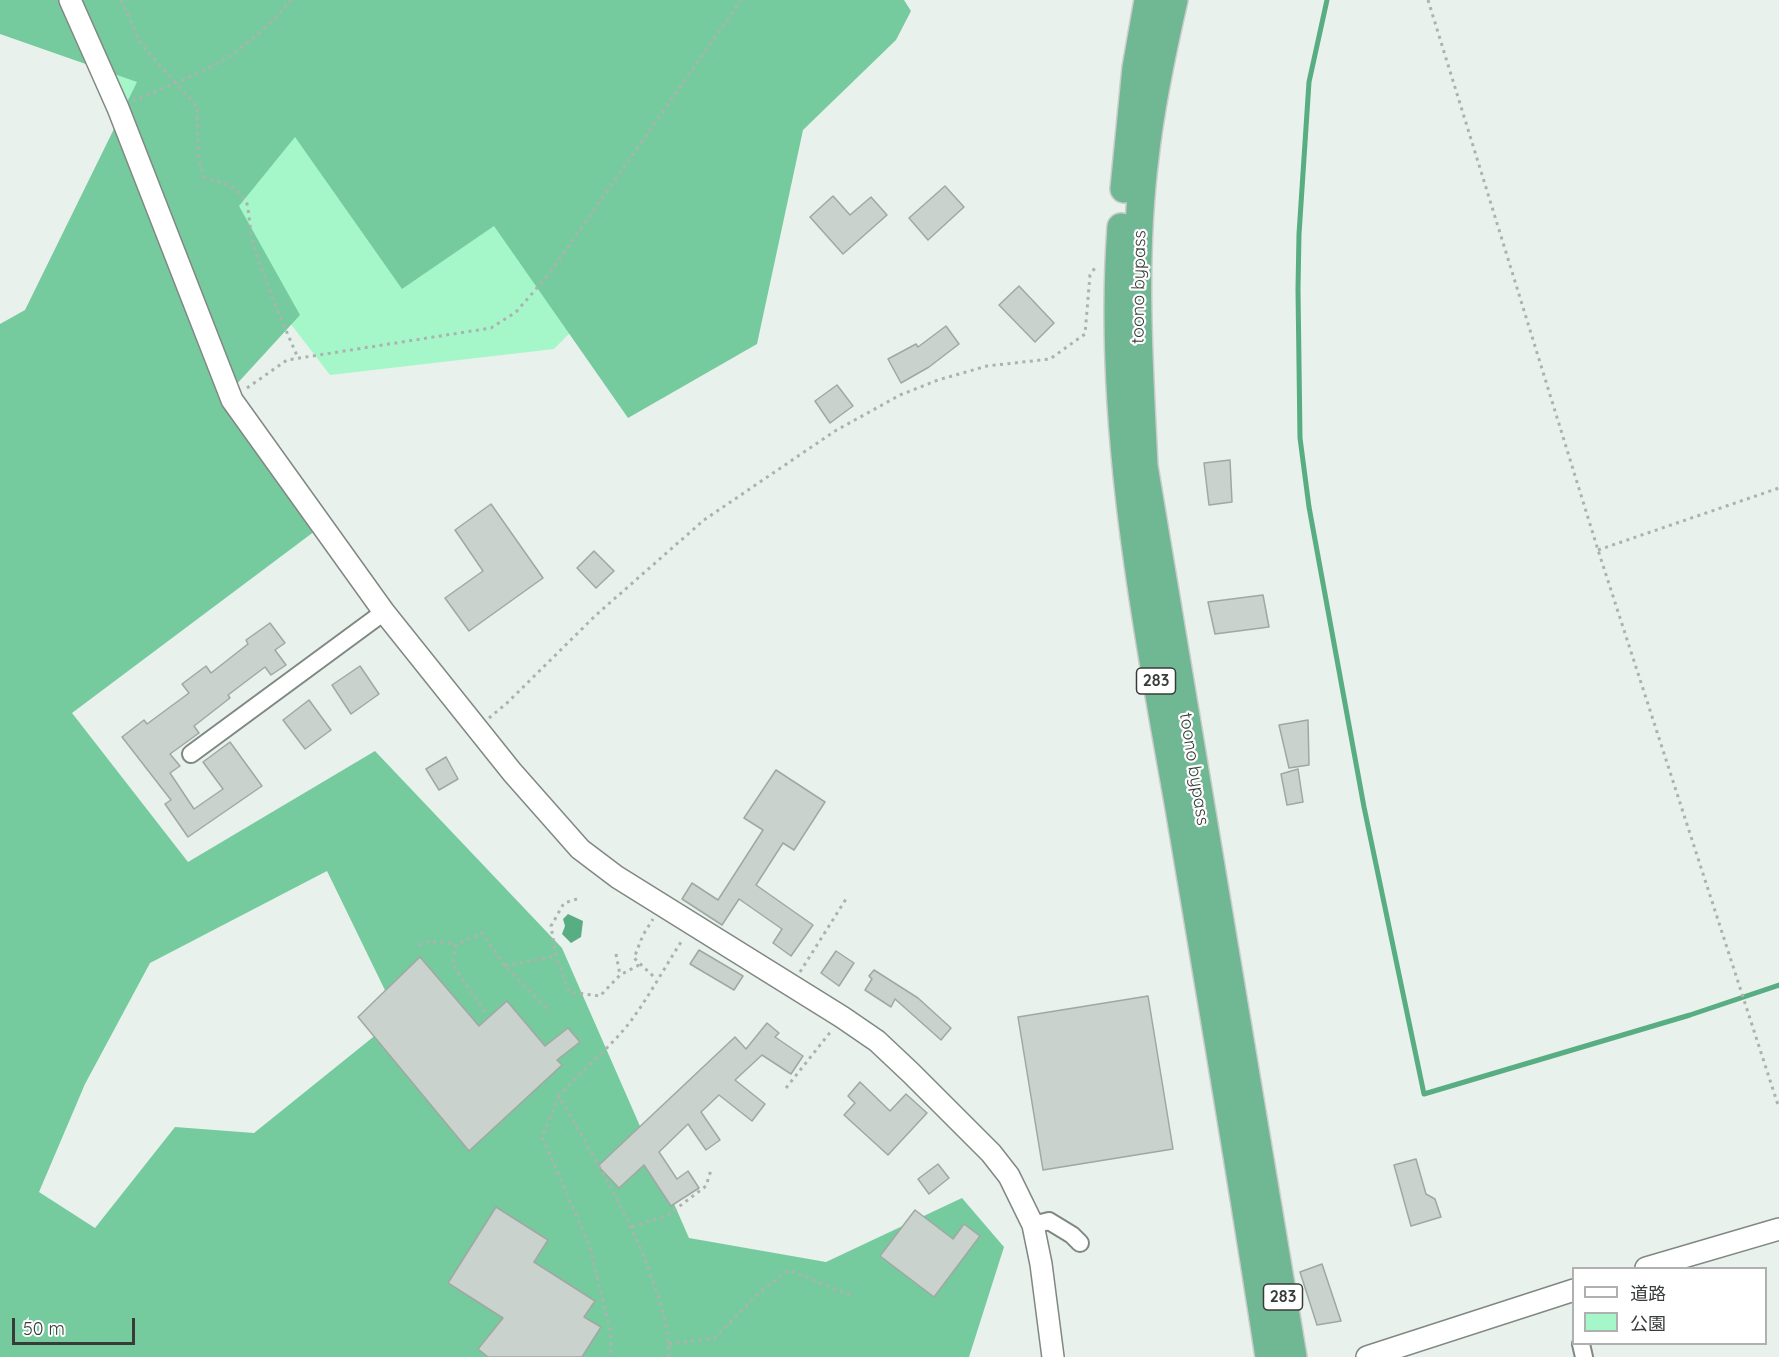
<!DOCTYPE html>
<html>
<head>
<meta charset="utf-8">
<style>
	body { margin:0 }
	#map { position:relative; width:1779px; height:1357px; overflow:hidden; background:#e8f1eb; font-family:Quicksand,"Noto Sans JP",sans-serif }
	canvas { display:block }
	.legend { position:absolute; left:1572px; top:1267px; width:195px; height:78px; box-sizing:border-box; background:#fff; border:2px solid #afb1b0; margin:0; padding:8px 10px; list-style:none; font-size:18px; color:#383c39 }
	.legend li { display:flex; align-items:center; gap:12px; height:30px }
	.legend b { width:30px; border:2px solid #afb1b0 }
	.scale { position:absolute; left:12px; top:1318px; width:123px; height:27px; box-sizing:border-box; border:3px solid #383c39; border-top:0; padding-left:8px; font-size:18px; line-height:21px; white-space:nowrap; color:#383c39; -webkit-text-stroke:4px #fff; paint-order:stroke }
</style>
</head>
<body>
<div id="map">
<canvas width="1779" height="1357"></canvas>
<ul class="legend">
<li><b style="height:8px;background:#fff"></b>道路</li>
<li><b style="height:16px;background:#a5f7c9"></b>公園</li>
</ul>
<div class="scale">50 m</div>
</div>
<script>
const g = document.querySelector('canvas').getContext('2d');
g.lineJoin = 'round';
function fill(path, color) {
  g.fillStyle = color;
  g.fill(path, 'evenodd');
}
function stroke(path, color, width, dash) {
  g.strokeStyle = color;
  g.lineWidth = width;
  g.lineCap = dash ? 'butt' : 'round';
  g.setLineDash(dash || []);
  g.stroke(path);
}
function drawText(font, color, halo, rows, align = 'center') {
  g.font = font + ' Quicksand,sans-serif';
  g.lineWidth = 4.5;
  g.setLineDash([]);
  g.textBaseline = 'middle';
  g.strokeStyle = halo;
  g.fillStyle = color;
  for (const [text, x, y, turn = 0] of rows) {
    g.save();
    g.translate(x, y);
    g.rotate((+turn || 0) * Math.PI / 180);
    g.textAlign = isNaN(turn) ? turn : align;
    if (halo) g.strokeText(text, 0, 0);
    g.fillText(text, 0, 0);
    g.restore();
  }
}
const green = new Path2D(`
	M42 0H849L872 28 554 349 330 375Z`);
const forest = new Path2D(`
	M0 0H904L911 11 896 40 803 130 757 344 628 418 494 226 402 289 295 137 239 206 300 315 223 399 315 531 72 713 188 862 375 751 562 948 689 1238 826 1262 962 1198 1004 1247 969 1357H0V324L25 310 137 82 0 34ZM327 871 398 1017 254 1133 175 1127 95 1228 39 1192 85 1084 150 963Z`);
const water = new Path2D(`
	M568 914 583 921 581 937 571 943 562 934 565 926 563 919Z`);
const stream = new Path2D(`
	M1327 0 1309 82 1299 234 1298 289 1300 438 1309 507 1364 807 1424 1094 1690 1015 1779 985`);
const building = new Path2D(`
	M945 186 964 207 928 240 909 218Z
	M833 196 850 215 871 197 887 215 843 254 810 217Z
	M1019 286 1054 323 1035 342 999 305Z
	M946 326 959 344 929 367 901 383 888 359 916 344 918 347Z
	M837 385 853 406 830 423 815 401Z
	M1230 460 1232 502 1209 505 1204 463Z
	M491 504 543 578 469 631 445 598 483 571 455 530Z
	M594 551 614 571 596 588 577 568Z
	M1263 595 1269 627 1215 634 1208 602Z
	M270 623 285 643 275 650 286 665 271 675 265 667 228 695 230 698 194 726 199 733 170 754 180 766 170 773 194 809 223 789 203 762 230 742 262 786 188 837 165 804 171 800 122 737 144 720 147 724 189 693 182 684 206 666 211 673 248 644 246 640Z
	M360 666 379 694 351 714 332 685Z
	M309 700 331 730 305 749 283 720Z
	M1308 720 1309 765 1289 768 1279 725Z
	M446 757 458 779 439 790 426 769Z
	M1298 769 1303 802 1287 805 1281 774Z
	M776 770 825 802 794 850 783 843 756 885 813 925 791 956 773 943 782 929 739 899 722 925 682 899 692 883 718 900 763 830 744 818Z
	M699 950 743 976 734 990 690 964Z
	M836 951 854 963 839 986 821 973Z
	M420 957 479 1026 507 1001 545 1046 568 1028 580 1042 557 1060 562 1065 469 1151 358 1017Z
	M874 970 918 998 951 1028 941 1040 895 999 891 1007 865 990 872 979 869 976Z
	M1148 996 1173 1149 1043 1170 1018 1017Z
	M767 1023 779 1033 775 1037 803 1056 791 1074 762 1055 735 1080 765 1104 752 1121 719 1095 701 1112 720 1140 706 1150 688 1124 659 1152 677 1179 688 1171 699 1188 671 1206 644 1165 619 1188 598 1166 735 1037 746 1049Z
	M860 1082 890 1111 906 1094 927 1113 888 1155 844 1115 855 1103 848 1096Z
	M1416 1159 1426 1194 1435 1199 1441 1217 1411 1226 1394 1165Z
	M938 1164 949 1178 929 1194 918 1179Z
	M496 1207 548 1240 534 1262 595 1301 584 1317 601 1327 582 1357H488L478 1349 503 1318 448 1283Z
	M915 1210 953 1239 964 1224 980 1236 934 1297 880 1256Z
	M1322 1264 1341 1321 1317 1325 1300 1272Z`);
const path = new Path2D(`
	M121 0 141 44 197 107 198 157 204 177C223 183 234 184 246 201 249 206 250 236 254 246 266 285 282 321 298 358
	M1428 0 1598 550 1779 1108
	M133 101C169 85 209 72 241 48 260 33 276 18 291 0
	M247 388 287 360 491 328 516 312 549 274 741 0
	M1598 550 1779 488
	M489 718 507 703 596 615 704 520 835 431 900 395 938 380 987 366 1050 359 1085 334 1090 275 1097 265
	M577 899 564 903 551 926 556 956 569 992 600 996 620 975 641 964
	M419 945 429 941 456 944
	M616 954 620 975
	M505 966 556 956
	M800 972 846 899
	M653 976 634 958 643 935 653 919
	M485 1012 453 965 456 944 482 933 505 966 550 1012
	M786 1088 832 1030
	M559 1096 542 1137 590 1247 611 1334V1357
	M632 1227 668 1215 706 1186 711 1170
	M669 1344 715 1338 761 1291 789 1270 850 1295
	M669 1357C669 1325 659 1297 648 1268 625 1207 591 1153 559 1096 582 1069 612 1047 633 1018 651 993 666 965 683 939`);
const minor = new Path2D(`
	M191 754 384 612
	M1033 1225 1049 1221 1072 1235 1080 1243
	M1581 1344 1584 1357`);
const tertiary = new Path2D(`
	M70 0 118 108 232 400 384 612 512 772 580 849 617 877 842 1017 877 1041 911 1073 991 1153 1009 1176 1033 1225 1041 1264 1053 1357
	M1646 1268 1779 1229
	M1367 1357 1574 1290`);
const trunk = new Path2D(`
	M1174 0C1162 52 1151 104 1145 157 1132 259 1139 363 1144 466L1293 1357
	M1124 189 1136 68 1148 0
	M1121 227C1107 423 1145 616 1179 808 1210 991 1241 1174 1269 1357`);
const shields = [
	[1156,681,39],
	[1283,1297,39]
];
const shieldNames = [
	["283",1156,681],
	["283",1283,1297]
];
const streetNames = [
	["toono bypass",1139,287,-89],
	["toono bypass",1194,769,81]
];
fill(green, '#a5f7c9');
fill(forest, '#76cb9e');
fill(water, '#58ad82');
stroke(stream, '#58ad82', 5);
fill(building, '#c9d2cc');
stroke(building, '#9fa8a2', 1.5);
stroke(minor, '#808883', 20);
stroke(tertiary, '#808883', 24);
stroke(trunk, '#cbcccc', 30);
stroke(path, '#acb3ae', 3, [3, 4.5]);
stroke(minor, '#fff', 16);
stroke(tertiary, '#fff', 21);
stroke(trunk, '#70b794', 27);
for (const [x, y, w] of shields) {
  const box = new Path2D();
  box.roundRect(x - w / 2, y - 13, w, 26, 4.5);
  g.fillStyle = '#fff';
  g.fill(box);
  stroke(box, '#383c39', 1.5);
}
drawText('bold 16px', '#383c39', null, shieldNames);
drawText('18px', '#383c39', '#fff', streetNames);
</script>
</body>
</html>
